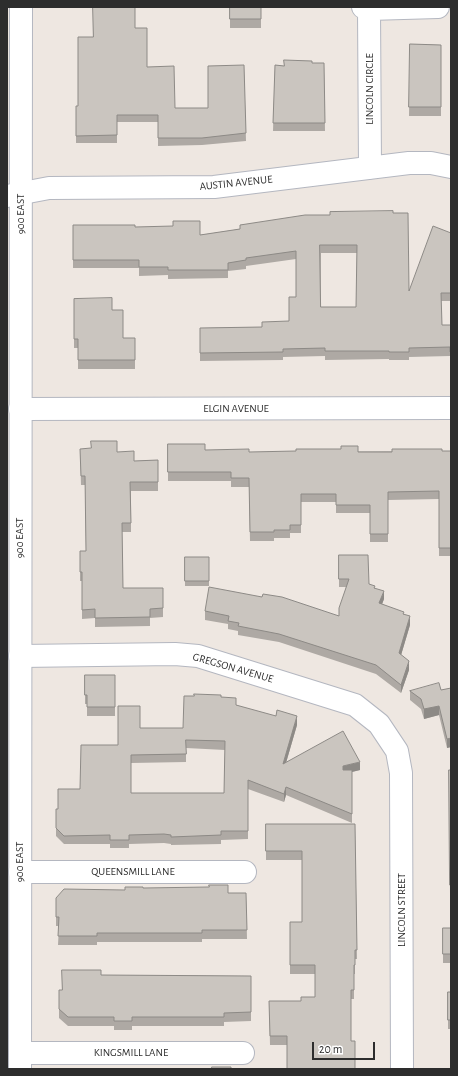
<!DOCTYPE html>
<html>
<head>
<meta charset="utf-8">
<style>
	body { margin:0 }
	#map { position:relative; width:458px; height:1076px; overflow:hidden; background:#eee7e1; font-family:"Alegreya Sans",sans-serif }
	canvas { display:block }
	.frame { position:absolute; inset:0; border:8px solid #2d2d2d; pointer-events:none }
	.scale { position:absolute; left:312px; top:1042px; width:63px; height:18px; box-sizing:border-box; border:2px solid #2d2d2d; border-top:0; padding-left:5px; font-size:12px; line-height:14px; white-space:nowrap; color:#2d2d2d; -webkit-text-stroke:3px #fff; paint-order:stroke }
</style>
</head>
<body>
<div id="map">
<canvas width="458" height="1076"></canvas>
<div class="frame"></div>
<div class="scale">20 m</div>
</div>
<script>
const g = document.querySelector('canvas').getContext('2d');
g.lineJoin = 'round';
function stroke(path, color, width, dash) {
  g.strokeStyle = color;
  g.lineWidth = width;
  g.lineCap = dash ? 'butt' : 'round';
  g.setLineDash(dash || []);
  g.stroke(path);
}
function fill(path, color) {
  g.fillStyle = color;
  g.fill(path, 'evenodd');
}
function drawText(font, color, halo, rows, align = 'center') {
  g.font = font + ' "Alegreya Sans",sans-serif';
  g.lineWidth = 3.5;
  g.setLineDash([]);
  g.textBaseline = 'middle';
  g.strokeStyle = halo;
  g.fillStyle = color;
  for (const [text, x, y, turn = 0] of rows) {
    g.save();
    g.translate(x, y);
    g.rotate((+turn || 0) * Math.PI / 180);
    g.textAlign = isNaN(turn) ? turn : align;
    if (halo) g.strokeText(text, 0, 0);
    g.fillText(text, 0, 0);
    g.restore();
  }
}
const minor = new Path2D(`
	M363 7 369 9 438 7
	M369 9 370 168
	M7 196 49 188 214 187 409 163H431L451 167
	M20 409 451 408
	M20 656 175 654 198 656 355 705 379 724 397 751 401 773 402 1069
	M20 872H245
	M20 1053H243`);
const tertiary = new Path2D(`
	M20 1069 21 7`);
const wall = new Path2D(`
	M230 7H261V28H230Z
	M135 28 147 67 175 108H208L244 65 246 141 202 145 158 146V122H117V143H76V106H78L93 37Z
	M410 44 441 45V116H409Z
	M312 63H324L325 131H273L275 65 284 66Z
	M330 215 409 291 451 233V301H441L442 325H451V360H450V356L409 357V360H389V359L325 360V356L283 357V360L200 361V328L262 327 289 321 296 297V259L246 266V269L228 271V278L168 279V275L139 276V268H73V225L135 227 200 235 240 229V225ZM321 253H357L356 307H321Z
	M74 299 123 338H135V369H78V348H74Z
	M168 444 205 450 249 452 451 451V556H439V499L388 500V542H370V513H336V502H301V533H290V538H274V541H250L249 487H231V481H168Z
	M80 449 117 452 134 461 158 460V491H131V532H122L123 588H163V617L150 618V626L95 627V618L82 619V581H80V551H86L85 485H81Z
	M339 555 369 584 375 588 384 599 382 604 404 614 410 625 401 655 409 670 401 693 376 674 279 642 238 635V631L228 629V624L205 620V611L339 616 346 587H339Z
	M185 557H209V586H185Z
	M85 675H115V716H87V704H85Z
	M451 688V747L447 748 439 715 424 719 421 709 410 700V691L441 690Z
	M221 697 236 705 297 725 286 763 360 770 352 772V823L286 795 284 802 248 789V839L221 840V844L171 845V844L164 843 129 844V848H110V844H64L56 836V809H58L80 789 118 745 140 728H183ZM186 748 225 750 224 793H131V763L186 762Z
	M449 770H451V894H450Z
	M266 824H355L357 959H355V974H354V999H351V1041L287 1045H270L269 1001H301L315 997V974H290V922H302V860H266Z
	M143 888 228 893H246L247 939H202V942H97V945H58L59 926H56V898L125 890Z
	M443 928H451V963H443Z
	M101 975 251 976V1021L224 1022V1026H132V1030H114V1026H68L59 1018V990H62Z
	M448 992H451V1029H448Z`);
const shadedWall = new Path2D(`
	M384 591V599L379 612V603Z
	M410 616V625L399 662V653Z
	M409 661V670L401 693V685Z
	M439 706V715L424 719V709Z
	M297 716V725L283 773V764Z
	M451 738V747L447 748V739Z
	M360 762V770L343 774V766Z
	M286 787V795L284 802V794Z`);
const building = new Path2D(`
	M93 7H135V28H147V67L174 66 175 108H208V66L244 65 246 133 202 138H158V115H117V135L76 136V106H78V37H93Z
	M230 7H261V19H230Z
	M410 44 441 45V107H409Z
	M284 60 312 61V63H324L325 123H273L275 65 284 66Z
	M393 211V213H408L409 291 433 226 451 233V293H441L442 325H451V352H450V347L409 348V352H389V351H325V348L283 349V352L200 353V328L262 327V322L289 321V297H296V251L246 258V260L228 263V270H168V267H139V260H73V225H135V227L173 226V221H200V235L240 229V225L305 215H330V212ZM320 245H357L356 307H321Z
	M112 298V310H123V338H135V360H78V339H74V299Z
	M91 441H117V452L134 451V461L158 460V482H130L131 523H122L123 588H163V608L150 609V617L95 618V609L82 610V572H80V551H86L85 476H81L80 449 91 448Z
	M168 444H205V450L249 449V452L296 451V449H341V446H358V452H392V449H442V451H451V548H439V491L388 492V534H370V505H336V494H301V525H290V530H274V532H250L249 478H231V472H168Z
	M339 555H368L369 584 375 586 374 588 384 591 379 603 404 612 403 614 410 616 399 653 409 661 401 685 376 665 279 634 238 626 239 623 228 621 229 616 205 611 209 587 262 597 263 594 282 597 339 616V608L349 579H339Z
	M185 557H209V581H185Z
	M85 675H115V707H87V695H85Z
	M439 683 441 690 451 688V738L447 739 439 706 424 709 421 699 410 691Z
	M194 694 221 695V697L236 698V705L276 716 277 710 297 716 283 764 343 731 360 762 343 766V770H352V814L286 787 284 794 248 780V831H221V835L171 837V835L164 834 129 835V840H110V835L64 836 56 828V809H58V789H80L81 745H118V706H140V728H183L184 696H194ZM186 740 225 741 224 793H131V755L186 754Z
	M449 770H451V885H450Z
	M266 824H355L357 950H355V965H354V990H351V1041H355V1069H287V1036H270L269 1001H301V997H315V965H290V922H302V851H266Z
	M209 885H228V893H246L247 930H202V933H97V936H58L59 917H56V898L64 889 125 890V887H143V888L209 887Z
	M443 928H451V954H443Z
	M62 970H101V975L251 976V1012L224 1013V1017H132V1021H114V1017H68L59 1009V990H62Z
	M448 992H451V1020H448Z
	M212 1067H231V1069H212Z`);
const streetNames = [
	["LINCOLN CIRCLE",370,89,-90],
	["AUSTIN AVENUE",236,183,-6],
	["900 EAST",21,214,-90],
	["ELGIN AVENUE",236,409],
	["900 EAST",20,538,-90],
	["GREGSON AVENUE",233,668,16],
	["900 EAST",20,862,-90],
	["QUEENSMILL LANE",133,872],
	["LINCOLN STREET",402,910,-90],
	["KINGSMILL LANE",131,1053]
];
stroke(minor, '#b4b7c0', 24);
stroke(tertiary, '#b4b7c0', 24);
stroke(minor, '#fff', 22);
stroke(tertiary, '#fff', 22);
fill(wall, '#aea9a4');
fill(shadedWall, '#8d8a86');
fill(building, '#cac5bf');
stroke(building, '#8d8a86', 1);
drawText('11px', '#2d2d2d', '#fff', streetNames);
</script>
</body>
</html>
